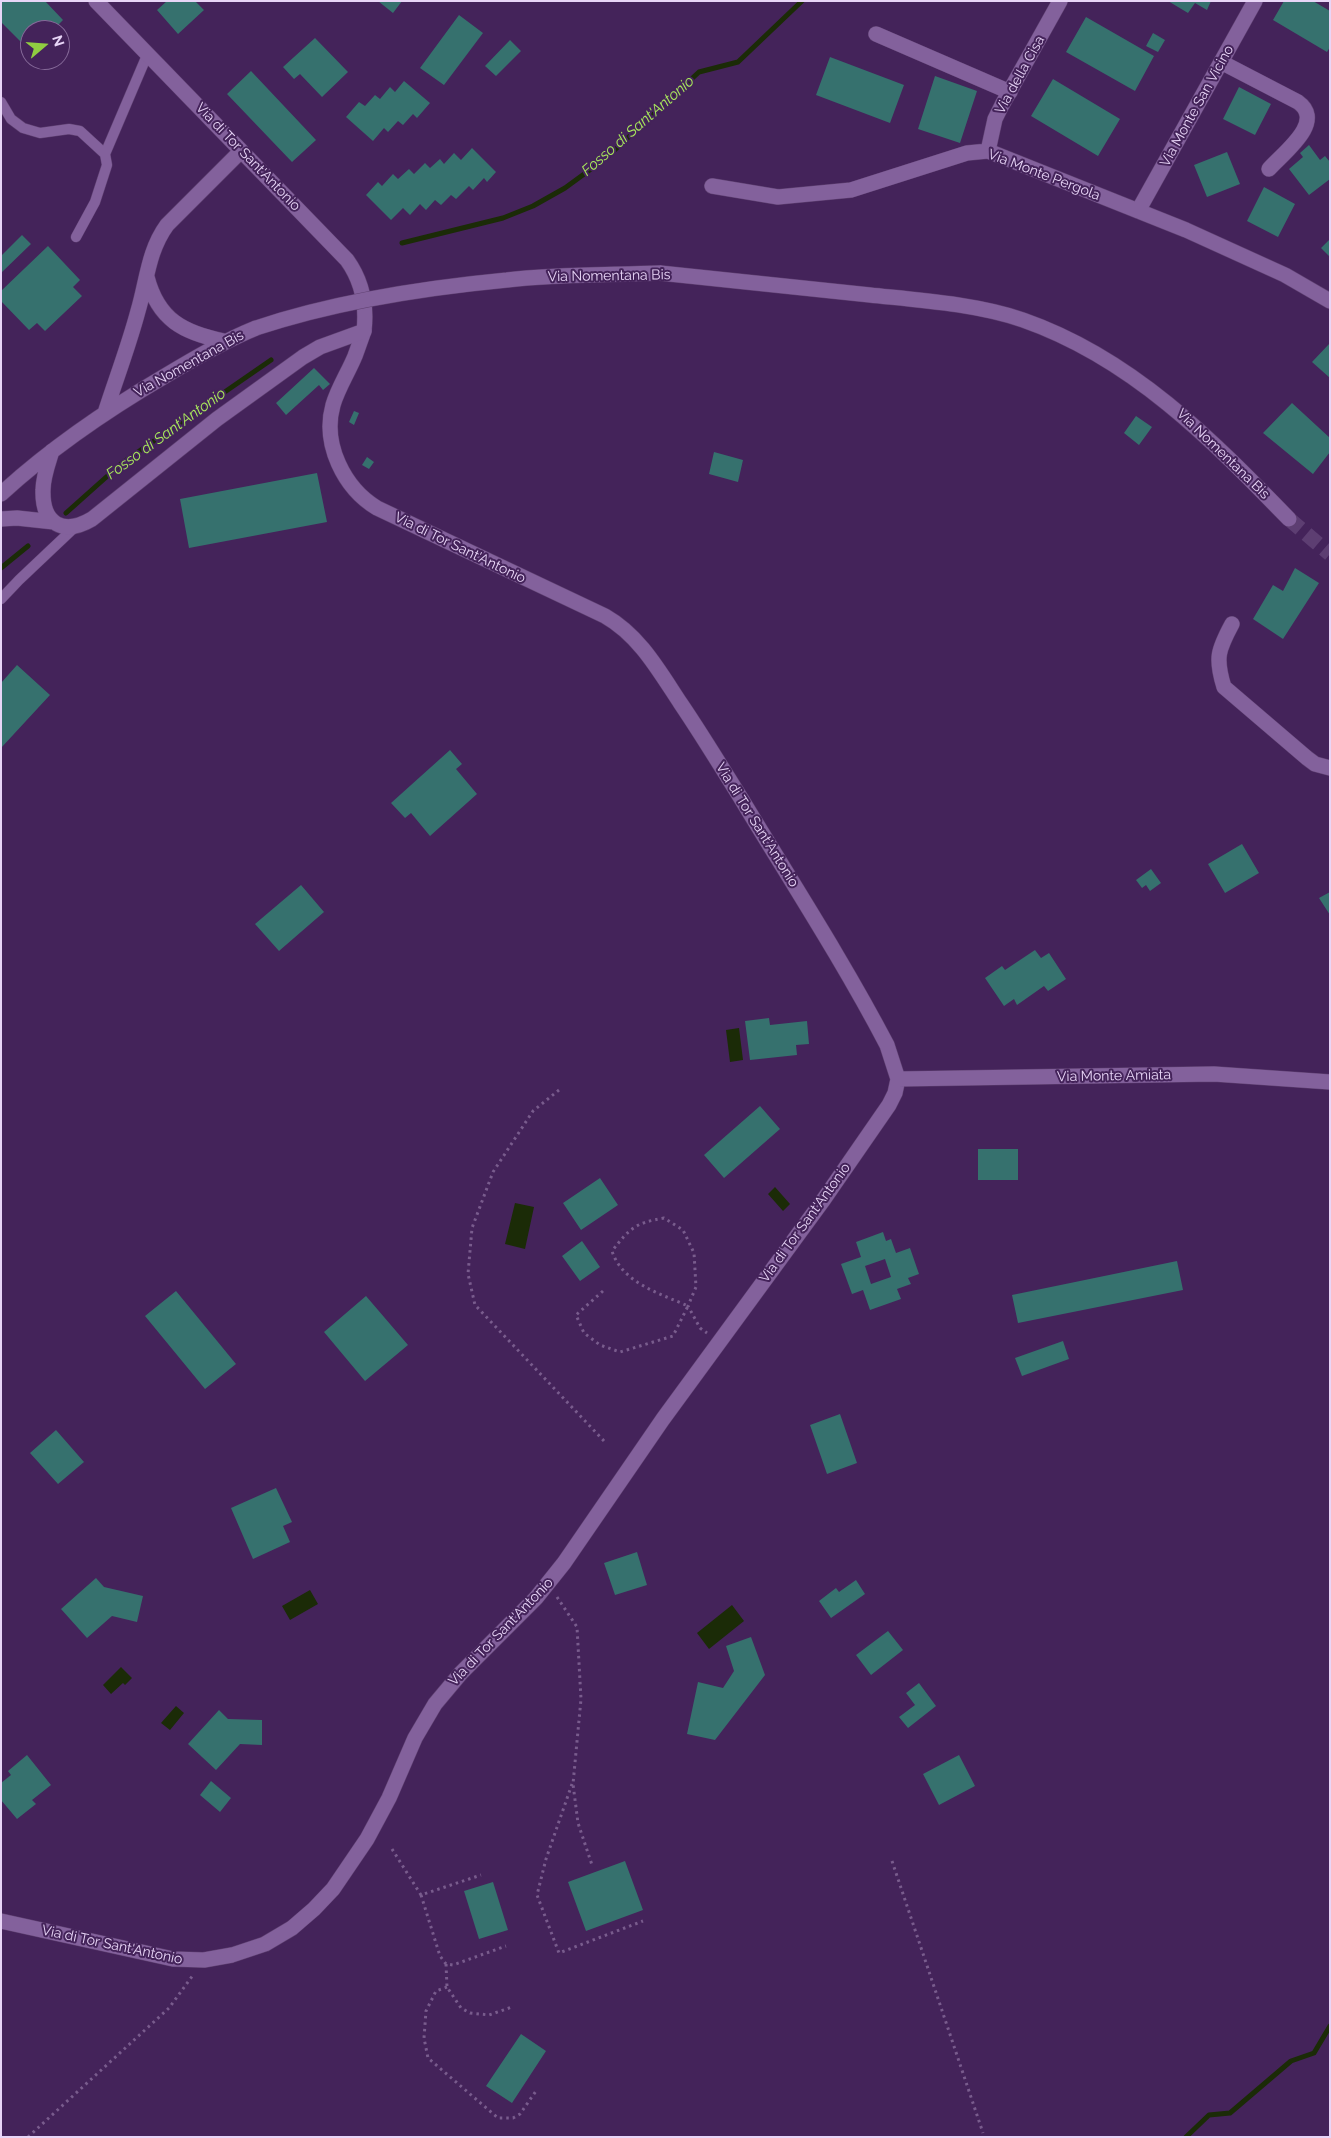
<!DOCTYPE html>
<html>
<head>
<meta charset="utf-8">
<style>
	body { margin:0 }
	#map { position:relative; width:1331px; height:2138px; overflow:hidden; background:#44235a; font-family:Raleway,sans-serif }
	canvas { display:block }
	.frame { position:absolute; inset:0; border:2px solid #e8d5f7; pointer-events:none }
	.north { position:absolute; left:20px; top:20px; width:50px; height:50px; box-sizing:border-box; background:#44235a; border:1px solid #866a99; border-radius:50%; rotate:72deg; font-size:14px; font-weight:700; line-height:20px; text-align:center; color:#e8d5f7 }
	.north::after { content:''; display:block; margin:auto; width:18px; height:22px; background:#90cd41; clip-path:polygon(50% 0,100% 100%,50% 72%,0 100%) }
</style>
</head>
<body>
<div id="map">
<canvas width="1331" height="2138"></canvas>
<div class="frame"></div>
<div class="north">N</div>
</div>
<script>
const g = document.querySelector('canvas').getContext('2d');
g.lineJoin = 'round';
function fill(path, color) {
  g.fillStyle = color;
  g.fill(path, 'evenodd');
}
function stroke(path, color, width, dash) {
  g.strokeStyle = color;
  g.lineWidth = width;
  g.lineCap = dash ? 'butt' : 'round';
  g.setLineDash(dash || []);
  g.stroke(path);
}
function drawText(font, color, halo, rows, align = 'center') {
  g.font = font + ' Raleway,sans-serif';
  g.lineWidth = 4;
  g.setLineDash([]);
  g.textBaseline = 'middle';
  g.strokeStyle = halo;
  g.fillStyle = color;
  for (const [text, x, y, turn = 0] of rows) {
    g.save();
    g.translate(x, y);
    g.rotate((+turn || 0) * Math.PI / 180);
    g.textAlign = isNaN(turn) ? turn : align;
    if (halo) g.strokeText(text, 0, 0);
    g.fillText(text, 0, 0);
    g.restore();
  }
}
const water = new Path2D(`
	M739 1028 743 1060 730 1062 726 1030Z
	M775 1187 790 1204 783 1211 768 1194Z
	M515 1203 534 1207 525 1249 505 1244Z
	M310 1590 318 1604 290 1620 282 1606Z
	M732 1605 744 1621 709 1649 697 1633Z
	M121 1667 132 1678 125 1685 123 1683 111 1694 103 1685Z
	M176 1706 184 1713 170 1730 161 1723Z`);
const stream = new Path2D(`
	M402 243 503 218 533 206 565 188 606 158 699 72 738 62 802 1
	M66 513 122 463 271 360
	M1 568 28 546
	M1186 2137 1209 2115 1230 2113 1291 2061 1314 2053 1330 2026`);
const building = new Path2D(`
	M1 1H45L63 20 53 30H30V51L1 22Z
	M167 1H195L204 10 178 34 157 10Z
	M378 1H402L393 13Z
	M1168 1H1211L1207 10 1195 3 1188 13Z
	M1284 1H1313L1330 11V47L1327 52 1273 20Z
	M459 15 483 33 444 85 420 68Z
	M1086 17 1154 56 1135 91 1066 52Z
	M1153 33 1165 40 1158 52 1146 46Z
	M315 38 348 72 322 97 300 74 294 79 283 67Z
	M510 40 521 51 496 76 485 66Z
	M830 57 904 85 890 123 816 95Z
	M251 71 316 140 292 162 227 94Z
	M935 76 977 91 960 143 918 129Z
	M1053 79 1120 119 1098 156 1031 116Z
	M404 81 430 103 417 118 413 114 403 125 398 121 388 132 384 128 373 141 346 117 359 102 365 106 375 95 380 99 390 87 395 92Z
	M1239 87 1271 104 1255 135 1223 119Z
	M1309 145 1320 160 1325 156 1330 162V179L1309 195 1289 169 1303 157 1300 153Z
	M472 148 496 172 487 182 484 178 473 190 469 186 456 199 451 195 441 205 435 200 426 210 420 204 410 215 403 208 391 220 366 195 378 182 382 186 393 174 398 179 409 169 414 174 425 163 430 168 440 159 444 164 454 153 461 160Z
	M1227 152 1240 184 1207 197 1194 165Z
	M1264 187 1295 204 1278 237 1247 221Z
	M22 235 31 244 1 273V256Z
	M1330 239V257L1321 248Z
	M48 246 80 280 73 287 82 296 45 331 37 323 29 330 1 301V291Z
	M1330 343V378L1312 362Z
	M314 368 330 384 323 390 319 385 286 415 276 403Z
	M1292 403 1330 438V452L1313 474 1263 433Z
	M354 411 359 413 354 425 349 422Z
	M1136 416 1152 427 1139 445 1124 433Z
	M714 452 743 460 738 482 709 474Z
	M367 457 374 462 369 469 362 465Z
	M317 473 327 522 189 548 180 499Z
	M1295 568 1319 583 1283 639 1253 619 1273 585 1283 591Z
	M17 665 50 695 1 748V683Z
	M450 750 462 764 456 769 477 794 430 836 411 813 405 818 391 803Z
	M1242 844 1259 873 1225 893 1208 864Z
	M1151 869 1161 883 1150 891 1146 885 1142 888 1136 880Z
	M301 885 324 912 279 951 255 924Z
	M1330 892V915L1319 898Z
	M1035 950 1041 958 1049 953 1066 979 1048 991 1044 986 1017 1005 1014 999 1004 1006 985 978 1002 966 1005 970Z
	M769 1018 770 1025 807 1021 809 1044 796 1045 797 1055 750 1060 745 1021Z
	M760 1106 780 1129 724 1178 704 1155Z
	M978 1149H1018V1180H978Z
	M600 1178 618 1205 581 1230 563 1203Z
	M883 1232 886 1241 891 1239 896 1253 910 1248 919 1274 908 1278 911 1284 897 1289 901 1299 870 1310 863 1290 852 1294 841 1264 861 1257 856 1242ZM885 1259 891 1277 871 1284 865 1266Z
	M582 1241 600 1267 580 1281 562 1256Z
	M1177 1261 1183 1290 1018 1323 1012 1295Z
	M176 1291 236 1364 205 1389 145 1316Z
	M366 1296 408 1345 365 1381 324 1332Z
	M1063 1341 1069 1359 1022 1376 1015 1358Z
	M840 1414 857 1463 827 1474 810 1425Z
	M56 1430 84 1462 58 1484 30 1453Z
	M276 1488 292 1522 283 1526 290 1542 253 1559 231 1508Z
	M637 1552 647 1585 615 1595 604 1563Z
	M96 1578 104 1587 143 1596 137 1622 112 1616 87 1638 61 1609Z
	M856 1580 865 1594 831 1618 819 1601 836 1588 839 1592Z
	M888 1631 903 1650 871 1675 856 1655Z
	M751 1637 765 1675 715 1740 687 1734 698 1682 723 1688 734 1671 726 1646Z
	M919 1683 936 1706 908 1728 899 1717 915 1705 906 1693Z
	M219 1710 228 1719 262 1720V1745L240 1744 216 1770 188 1744Z
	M27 1755 51 1785 32 1800 36 1804 17 1819 1 1800V1783L11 1775 8 1771Z
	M959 1755 975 1786 939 1805 923 1774Z
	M211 1781 231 1798 220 1812 200 1795Z
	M625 1861 643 1910 586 1931 568 1882Z
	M493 1882 508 1930 479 1939 464 1891Z
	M521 2034 546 2051 512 2103 486 2086Z`);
const secondaryTunnel = new Path2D(`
	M1289 519 1330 554`);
const path = new Path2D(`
	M559 1090 533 1111 493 1172 472 1228 468 1274 475 1305 605 1442
	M603 1291 576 1315 584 1333 600 1345 620 1352 673 1336 688 1306C661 1294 622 1283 612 1251 630 1228 635 1223 664 1218L683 1230 694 1253 696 1287 688 1306 700 1328 707 1333
	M557 1597 577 1627 581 1699 573 1784 578 1823 592 1865
	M572 1784 546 1859 537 1895 559 1953 643 1921
	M392 1849 421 1895 481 1875
	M892 1861 983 2133
	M421 1895 440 1956 446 1964 453 1965 506 1946
	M446 1964 447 1987 461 2008 470 2013 489 2015 512 2007
	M447 1987 436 1991 426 2011 424 2038 428 2058 498 2118H513L520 2114 536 2091
	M28 2137 169 2008 193 1975`);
const lane = new Path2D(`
	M1 102 11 119 23 128 40 133 69 129 80 131 105 154 107 165 95 202 76 237
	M105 154 148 53
	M1 599 19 580 75 527`);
const street = new Path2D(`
	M876 34 1010 92
	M1221 62 1298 102C1326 122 1283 153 1269 169
	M988 151 995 119 1002 105 1060 1
	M712 186 778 197 851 190 967 153 988 151 1186 230 1285 275 1330 301
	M1138 211 1255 1
	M1232 624C1218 650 1215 658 1224 687L1307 758 1315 764 1330 768
	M898 1079 1214 1074 1330 1082
	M1 1921 173 1959 204 1960 232 1955 265 1944 292 1928 314 1909 333 1889 367 1839 389 1798 415 1738 435 1704 461 1673 536 1598 564 1563 663 1419 824 1199 889 1105 895 1093 898 1079 887 1045C843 961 791 881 742 800 722 768 702 735 681 704 659 671 640 636 605 616L377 508C344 488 322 444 333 405 338 388 348 373 355 356 358 348 361 339 364 331`);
const secondary = new Path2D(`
	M660 273C730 280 800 287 870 295 918 300 977 304 1023 320 1132 358 1211 439 1289 519
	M147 277C158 320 184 333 224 341
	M105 413C116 379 129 345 138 311 147 281 148 251 167 225L241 151
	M52 451C48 464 43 477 43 490 42 524 63 536 92 519L217 419 303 357 320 347 364 331C367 305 362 281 347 260L96 1
	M1 494C51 448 107 410 165 376 195 358 224 341 256 328
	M1 519 17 518 54 522`);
const secondaryBridge = new Path2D(`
	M256 328C337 301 423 288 507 280 557 274 609 275 660 273`);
const streetNames = [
	["Via della Cisa",1020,75,-61],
	["Via Monte San Vicino",1197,106,-61],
	["Via di Tor Sant'Antonio",248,157,46],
	["Via Monte Pergola",1044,175,21],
	["Via Nomentana Bis",609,276,-1],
	["Via Nomentana Bis",189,364,-29],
	["Via Nomentana Bis",1223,454,44],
	["Via di Tor Sant'Antonio",460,548,26],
	["Via di Tor Sant'Antonio",757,825,58],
	["Via Monte Amiata",1114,1076,-1],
	["Via di Tor Sant'Antonio",805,1223,-54],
	["Via di Tor Sant'Antonio",501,1632,-46],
	["Via di Tor Sant'Antonio",112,1945,12]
];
const waterNames = [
	["Fosso di Sant'Antonio",638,126,-41],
	["Fosso di Sant'Antonio",166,434,-36]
];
fill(water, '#1b2b07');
stroke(stream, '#1b2b07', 5);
fill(building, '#36716e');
stroke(secondaryTunnel, '#5d3e72', 15, [15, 8]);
stroke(lane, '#5f4171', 11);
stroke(street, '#5f4171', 16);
stroke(secondary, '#5f4171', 16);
stroke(path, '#795c8d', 3, [2.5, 4]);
stroke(lane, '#83619c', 10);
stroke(street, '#83619c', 15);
stroke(secondary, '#83619c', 15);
stroke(secondaryBridge, '#5f4171', 16, []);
stroke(secondaryBridge, '#83619c', 15);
drawText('14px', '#e8d5f7', '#44235a', streetNames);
drawText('italic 15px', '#aaeb5c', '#44235a', waterNames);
</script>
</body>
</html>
